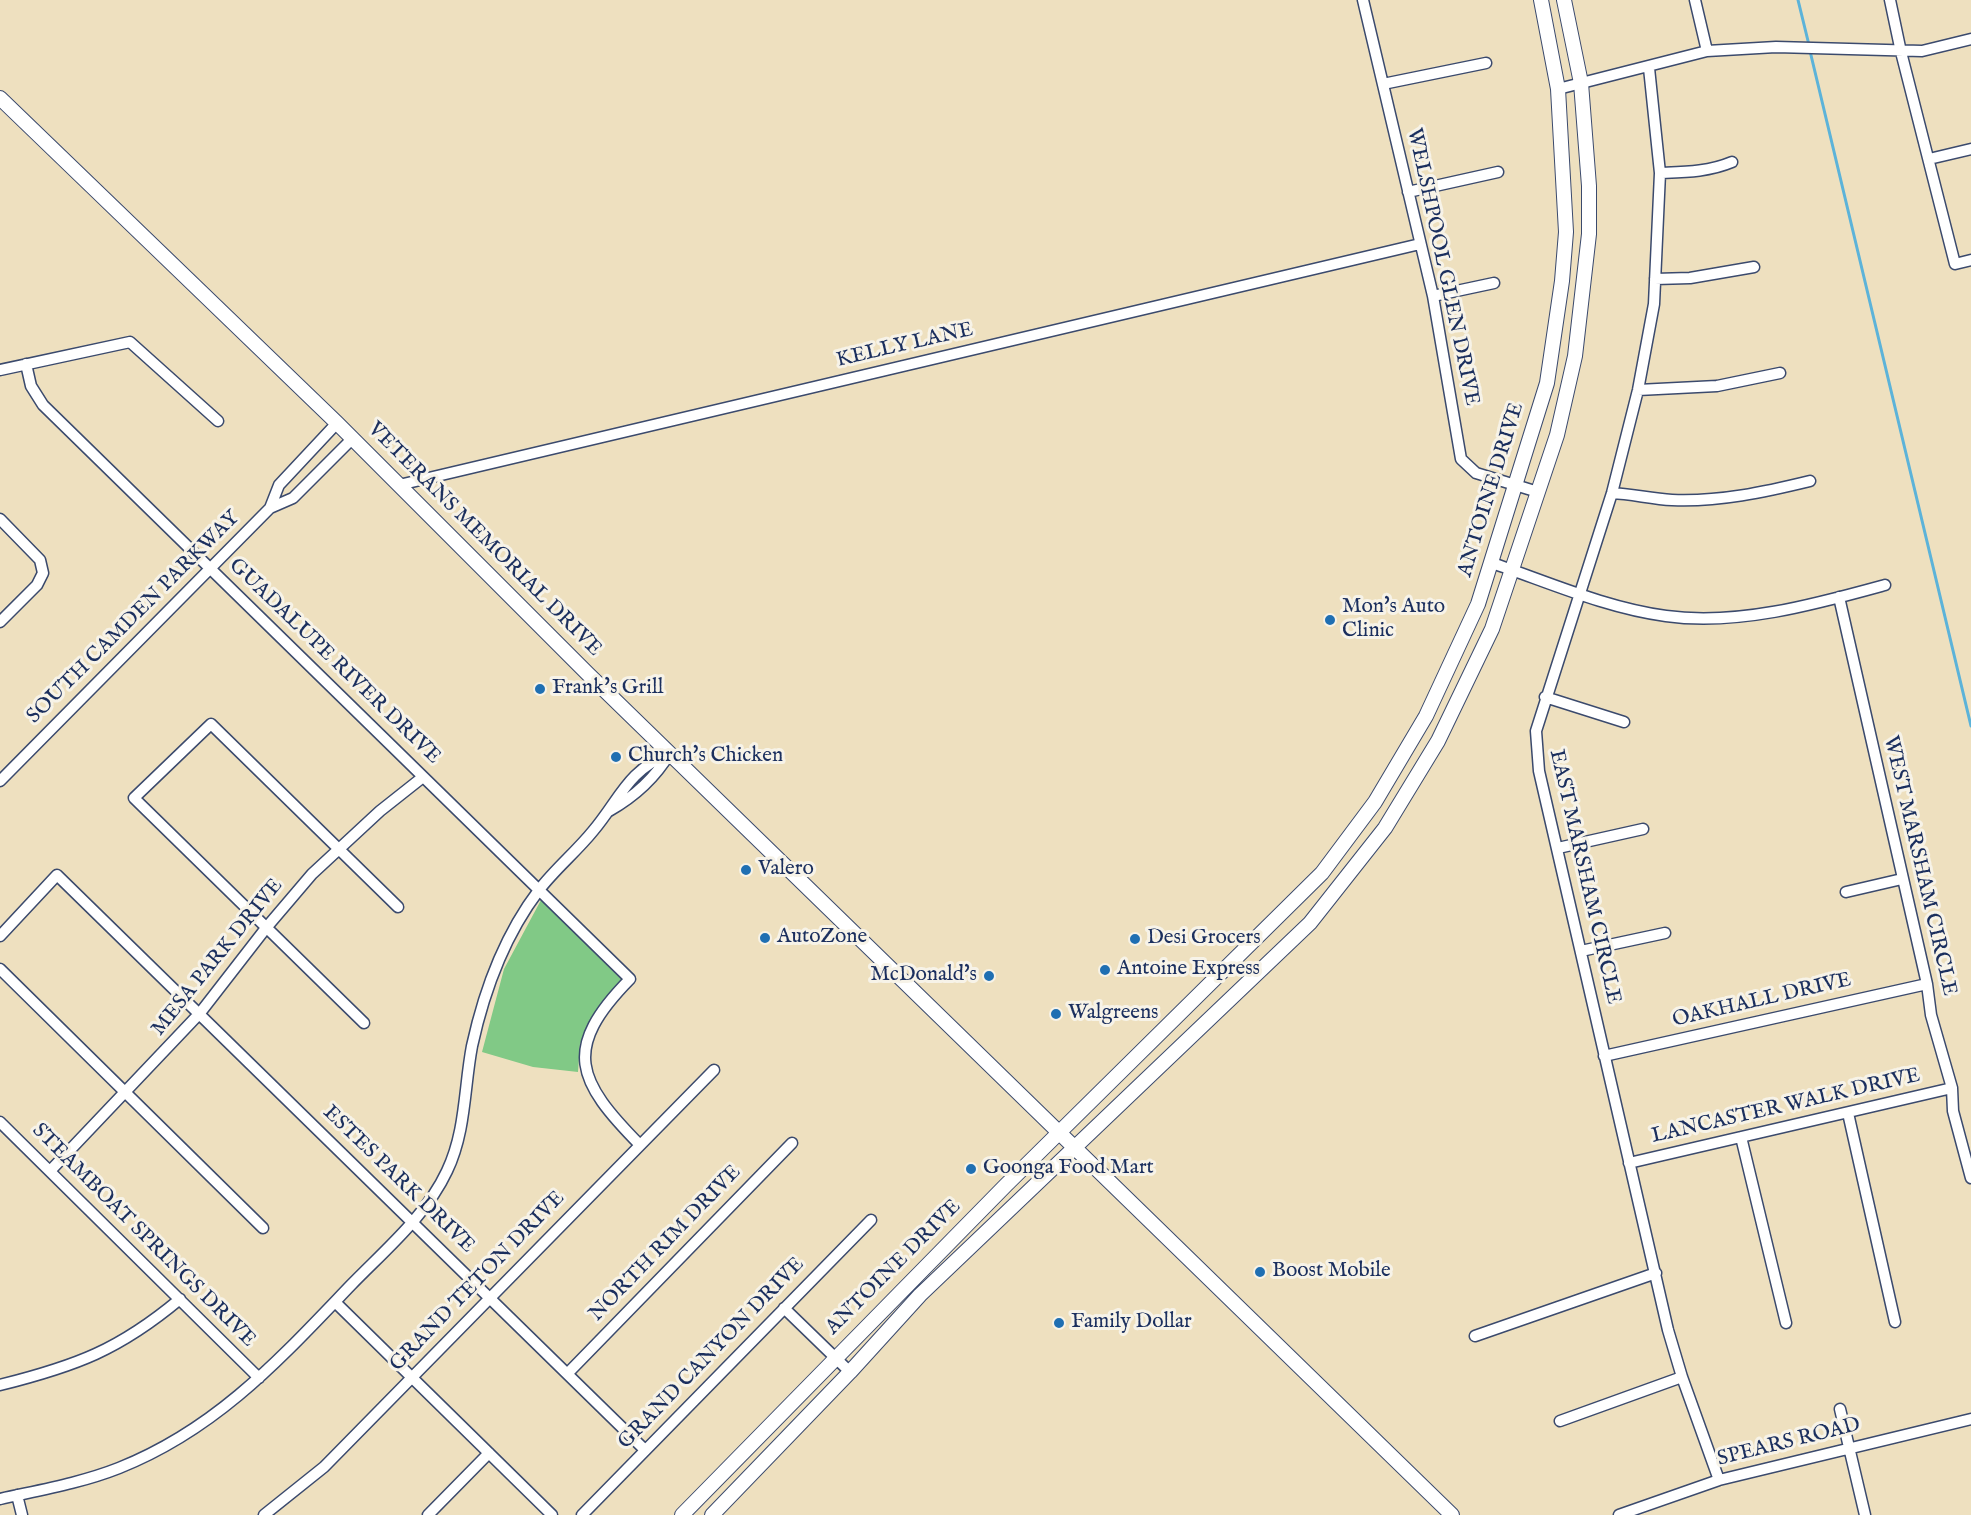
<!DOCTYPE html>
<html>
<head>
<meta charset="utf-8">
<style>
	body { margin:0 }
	canvas { display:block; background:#eee0bf }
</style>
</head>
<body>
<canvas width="1971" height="1515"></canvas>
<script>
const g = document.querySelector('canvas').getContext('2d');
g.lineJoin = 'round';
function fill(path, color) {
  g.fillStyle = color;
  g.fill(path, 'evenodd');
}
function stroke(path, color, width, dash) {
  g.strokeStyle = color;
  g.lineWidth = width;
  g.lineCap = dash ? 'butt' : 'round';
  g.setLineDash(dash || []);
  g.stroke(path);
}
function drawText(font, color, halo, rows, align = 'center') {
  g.font = font + ' "IM FELL English",serif';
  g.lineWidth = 6;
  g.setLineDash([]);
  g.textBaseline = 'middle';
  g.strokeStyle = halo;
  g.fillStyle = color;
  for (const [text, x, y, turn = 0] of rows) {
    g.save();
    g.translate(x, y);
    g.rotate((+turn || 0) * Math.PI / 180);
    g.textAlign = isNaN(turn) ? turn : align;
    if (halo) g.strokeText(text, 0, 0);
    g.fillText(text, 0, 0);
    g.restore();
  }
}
const green = new Path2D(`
	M541 900 622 980 602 1002 580 1044 578 1072 533 1067 482 1052 504 969Z`);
const stream = new Path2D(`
	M1798 0 1809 45
	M1810 51 1971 726`);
const minor = new Path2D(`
	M1363 0 1433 296 1461 459 1476 473 1538 492
	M1695 0 1707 51
	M1890 0 1901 52 1955 264 1971 260
	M1649 68 1660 173 1654 304 1638 390 1612 493 1536 731 1539 771 1668 1330 1682 1377 1719 1480
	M1383 84 1486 63
	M1558 89 1707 51 1776 47 1922 51 1971 39
	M1929 159 1971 149
	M1660 173C1685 172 1708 172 1732 162
	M1408 192 1498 172
	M1655 279 1690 278 1754 267
	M1433 296 1494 283
	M26 364 31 386 43 405 630 979C561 1049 577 1081 640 1145
	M0 370 130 342 218 421
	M1638 390 1717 386 1780 373
	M399 485 1420 244
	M1612 493C1632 494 1652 499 1672 500 1719 502 1765 492 1810 481
	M270 508 279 485 337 423
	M0 519 40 560 43 573 37 585 0 622
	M1492 563C1548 582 1606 608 1666 616 1738 626 1816 604 1885 585
	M1839 597 1927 984 1931 1015 1952 1088 1953 1111 1971 1178
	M1545 697 1624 722
	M0 781 270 508 293 498 352 439
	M609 811C634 797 655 778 670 753
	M1558 848 1643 829
	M1846 892 1902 879
	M0 936 57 875 645 1450
	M1581 951 1665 933
	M0 969 263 1228
	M364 1023 134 798 211 724 398 907
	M1604 1056 1927 984
	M1848 1113 1895 1322
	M0 1122 259 1378
	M1741 1137 1786 1323
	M1629 1163 1952 1088
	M50 1171 200 1013 266 928 312 874 380 811 423 777
	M335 1302 552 1515
	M784 1308 850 1372
	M1475 1336 1656 1273
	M568 1373 792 1143
	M0 1385C76 1366 119 1350 180 1299
	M1840 1409 1865 1515
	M1560 1421 1682 1377
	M17 1495 22 1515
	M0 1499C40 1490 81 1483 119 1468 217 1429 280 1359 351 1285 385 1250 426 1216 447 1171 466 1131 464 1088 472 1046 484 991 504 936 539 890 555 869 576 852 593 831 620 799 627 771 670 753
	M264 1515 324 1467 714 1070
	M428 1515 489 1453
	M582 1515 871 1220
	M1619 1515 1719 1480 1971 1419`);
const major = new Path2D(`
	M0 98 337 423 588 674 1452 1515
	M682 1515 1006 1185 1322 873 1375 802 1426 716 1478 604 1547 383 1562 281 1566 232 1558 89 1541 0
	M712 1515 850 1372 920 1295 1310 923 1385 828 1438 741 1492 629 1557 435 1575 356 1589 234V186L1581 83 1564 0`);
const markers = [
	[1330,620,6,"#1f6fb2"],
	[540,689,6,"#1f6fb2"],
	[616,757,6,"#1f6fb2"],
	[746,870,6,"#1f6fb2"],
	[765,938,6,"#1f6fb2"],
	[1135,939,6,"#1f6fb2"],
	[1105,970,6,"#1f6fb2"],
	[989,976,6,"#1f6fb2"],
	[1056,1014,6,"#1f6fb2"],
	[971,1169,6,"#1f6fb2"],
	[1260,1272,6,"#1f6fb2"],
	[1059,1323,6,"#1f6fb2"]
];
const streetNames = [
	["WELSHPOOL GLEN DRIVE",1442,267,78],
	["KELLY LANE",905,346,-13],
	["ANTOINE DRIVE",1492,490,-73],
	["VETERANS MEMORIAL DRIVE",484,540,45],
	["SOUTH CAMDEN PARKWAY",134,618,-45],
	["GUADALUPE RIVER DRIVE",334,662,44],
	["WEST MARSHAM CIRCLE",1919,866,77],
	["EAST MARSHAM CIRCLE",1584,877,77],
	["MESA PARK DRIVE",218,958,-51],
	["OAKHALL DRIVE",1762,1001,-13],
	["LANCASTER WALK DRIVE",1786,1107,-13],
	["ESTES PARK DRIVE",398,1180,44],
	["STEAMBOAT SPRINGS DRIVE",143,1236,45],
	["NORTH RIM DRIVE",666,1244,-46],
	["ANTOINE DRIVE",894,1268,-45],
	["GRAND TETON DRIVE",478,1282,-46],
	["GRAND CANYON DRIVE",712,1354,-46],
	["SPEARS ROAD",1789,1443,-14]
];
const poiNames = [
	["Mon's Auto",1342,608],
	["Clinic",1342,632],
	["Frank's Grill",552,689],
	["Church's Chicken",628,757],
	["Valero",758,870],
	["AutoZone",777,938],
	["Desi Grocers",1147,939],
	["Antoine Express",1117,970],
	["McDonald's",977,976,"right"],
	["Walgreens",1068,1014],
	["Goonga Food Mart",983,1169],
	["Boost Mobile",1272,1272],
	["Family Dollar",1071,1323]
];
fill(green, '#81c986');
stroke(stream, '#5cb3d9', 3);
stroke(minor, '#3b4a6d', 13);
stroke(major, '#3b4a6d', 16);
stroke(minor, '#fff', 10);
stroke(major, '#fff', 14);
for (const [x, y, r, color] of markers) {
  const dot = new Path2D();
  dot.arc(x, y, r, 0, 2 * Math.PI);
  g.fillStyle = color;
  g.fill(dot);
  stroke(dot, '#f7f3e8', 2);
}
drawText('21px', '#1b2f5e', '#f7f3e8', streetNames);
drawText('21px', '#1b2f5e', '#f7f3e8', poiNames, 'left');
</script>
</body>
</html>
